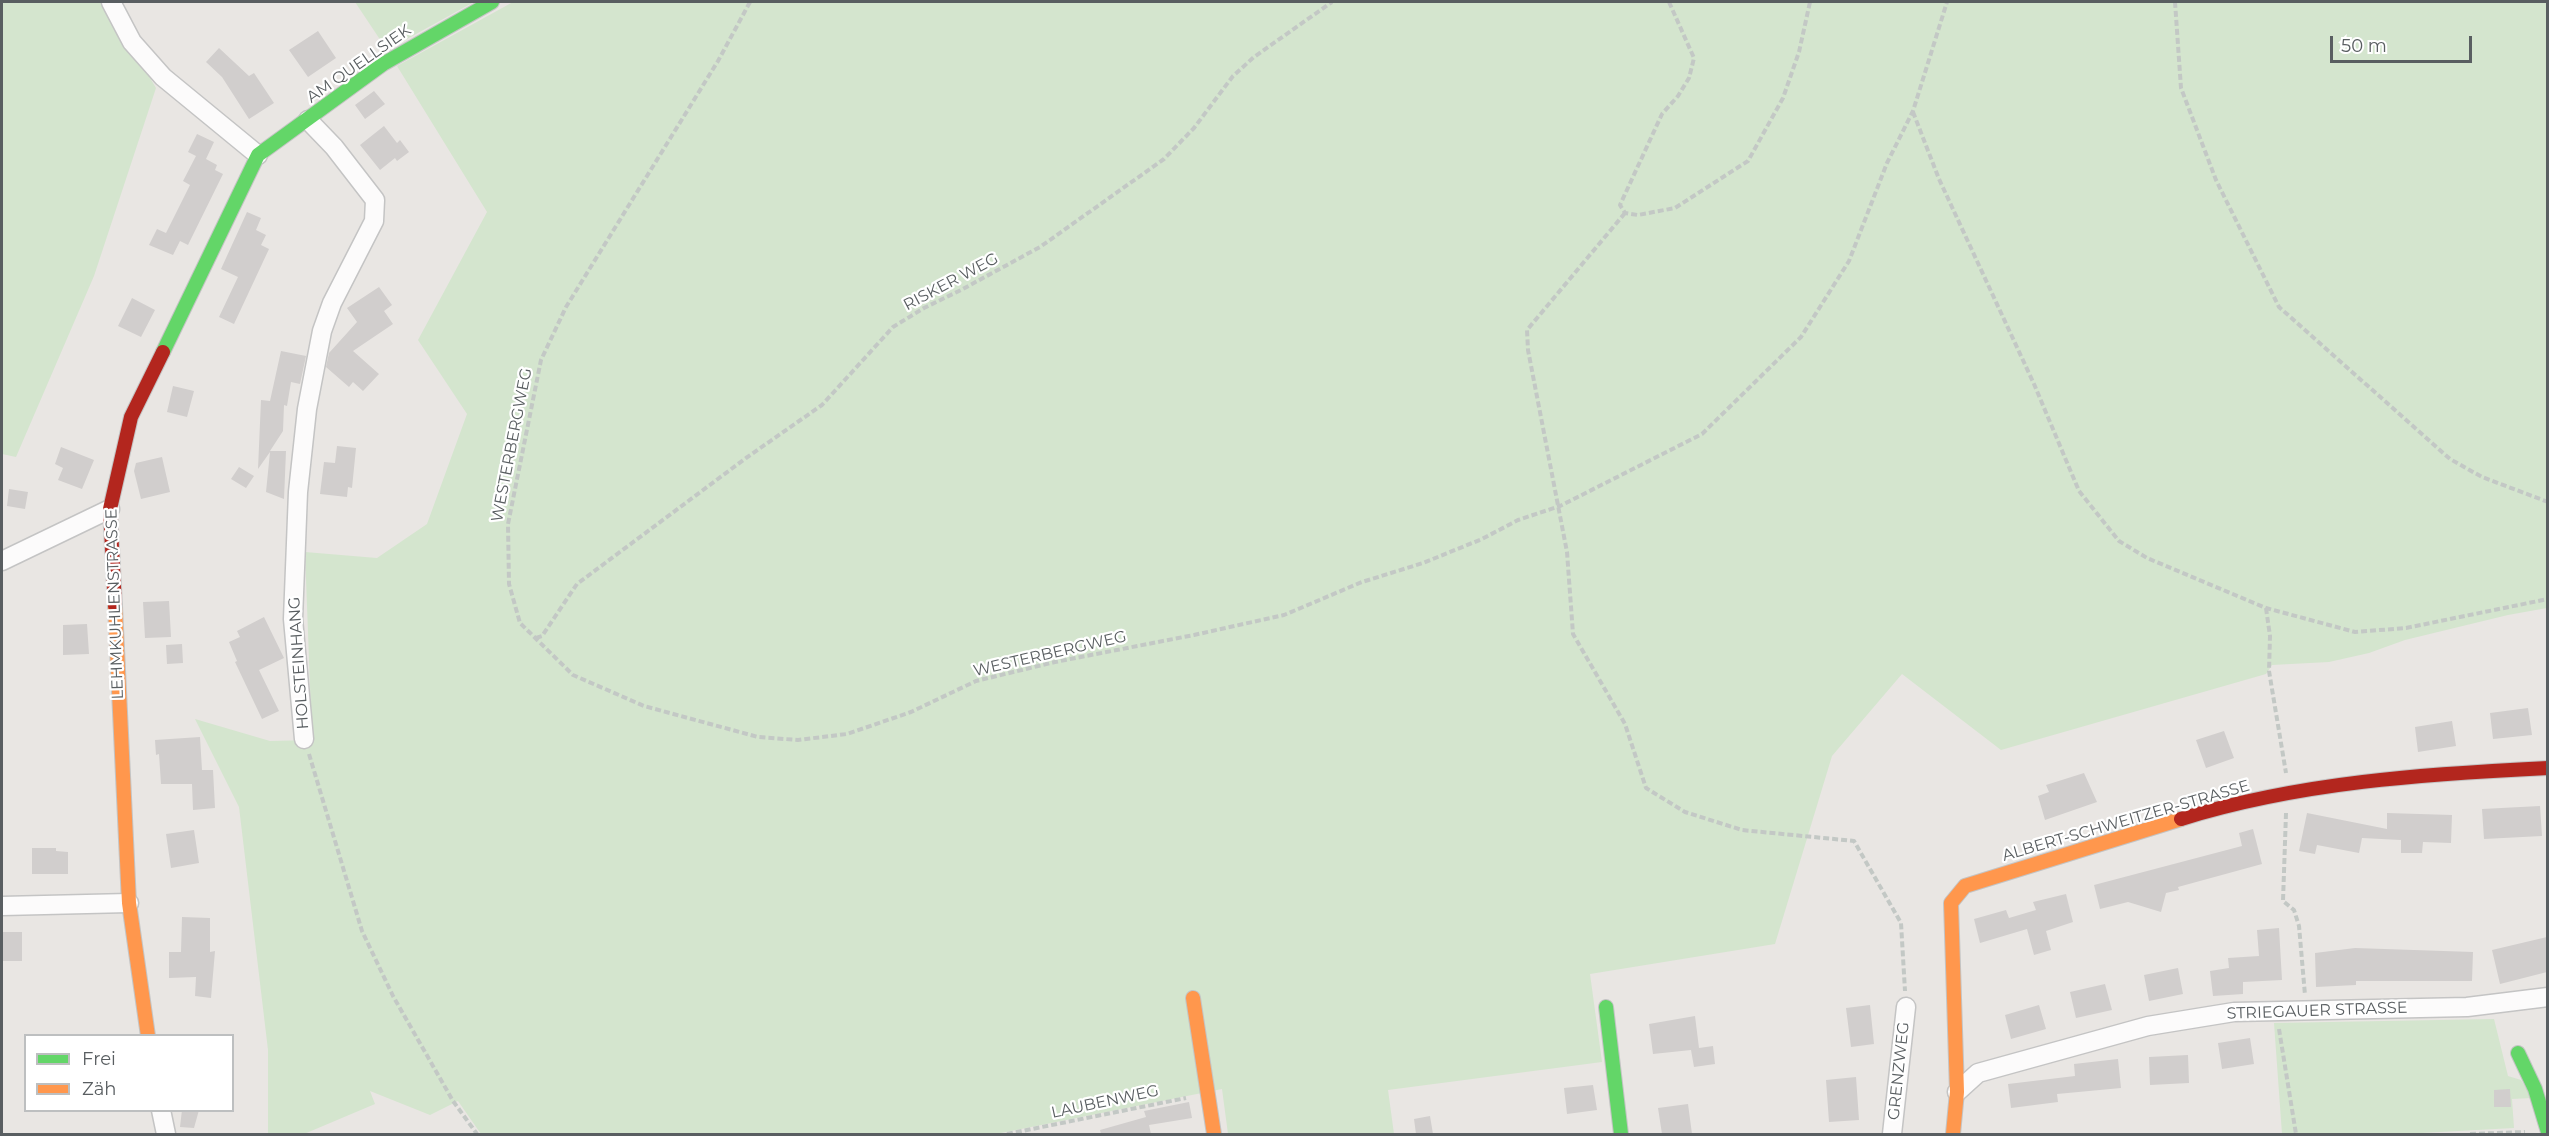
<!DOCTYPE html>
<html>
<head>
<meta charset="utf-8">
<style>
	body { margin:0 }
	#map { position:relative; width:2549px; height:1136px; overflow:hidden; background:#e9e6e3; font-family:Montserrat,sans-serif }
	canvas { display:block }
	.frame { position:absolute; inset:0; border:3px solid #595e61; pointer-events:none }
	.legend { position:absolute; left:24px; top:1034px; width:210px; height:78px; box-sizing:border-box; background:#fff; border:2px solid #bdbfc0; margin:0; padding:8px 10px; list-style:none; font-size:18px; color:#595e61 }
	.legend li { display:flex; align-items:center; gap:12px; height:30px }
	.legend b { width:30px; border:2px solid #bdbfc0 }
	.scale { position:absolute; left:2330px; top:36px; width:142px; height:27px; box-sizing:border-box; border:3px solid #595e61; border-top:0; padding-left:8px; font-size:18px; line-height:21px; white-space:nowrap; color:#595e61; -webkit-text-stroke:4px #fff; paint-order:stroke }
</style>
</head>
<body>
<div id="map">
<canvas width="2549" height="1136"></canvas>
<div class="frame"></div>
<ul class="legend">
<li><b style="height:8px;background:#63d668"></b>Frei</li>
<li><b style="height:8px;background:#ff974d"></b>Zäh</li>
</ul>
<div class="scale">50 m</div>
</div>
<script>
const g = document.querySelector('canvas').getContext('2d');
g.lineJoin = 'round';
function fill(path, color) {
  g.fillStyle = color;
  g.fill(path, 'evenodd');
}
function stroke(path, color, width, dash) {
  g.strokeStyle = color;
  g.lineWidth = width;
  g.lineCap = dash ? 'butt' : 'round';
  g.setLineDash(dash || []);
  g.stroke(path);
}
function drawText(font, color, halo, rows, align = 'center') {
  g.font = font + ' Montserrat,sans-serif';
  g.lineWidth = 4.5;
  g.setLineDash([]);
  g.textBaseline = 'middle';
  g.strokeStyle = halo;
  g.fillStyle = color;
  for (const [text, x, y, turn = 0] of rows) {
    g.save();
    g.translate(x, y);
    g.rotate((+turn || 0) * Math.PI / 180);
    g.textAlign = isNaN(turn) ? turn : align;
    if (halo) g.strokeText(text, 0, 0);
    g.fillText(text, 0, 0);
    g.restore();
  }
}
const green = new Path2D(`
	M2 2H105L156 88 94 276 16 457 2 454Z
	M355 2H474L387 50Z
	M513 2H2547V608L2508 615 2405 640 2369 653 2329 662 2272 665 2266 674 2001 750 1902 674 1832 756 1775 944 1590 974 1602 1062 1388 1090 1394 1134H1228L1222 1089 996 1134H481L458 1101 430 1115 370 1091 375 1104 304 1134H268V1050L239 807 195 719 270 741 312 740 305 552 377 558 427 524 467 414 418 340 487 212 397 66Z
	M2494 1019 2508 1076 2521 1080 2532 1098 2512 1099 2514 1128 2403 1134H2282L2274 1023Z`);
const building = new Path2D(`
	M318 31 336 58 308 77 289 50Z
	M219 48 249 76 254 73 274 103 249 119 222 77 206 62Z
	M374 91 385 104 365 119 355 105Z
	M384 126 397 143 400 140 409 152 397 161 395 158 380 170 360 145Z
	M197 134 214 142 206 159 217 165 215 170 223 174 188 245 180 241 173 255 149 245 157 229 166 233 190 185 183 181 196 156 188 152Z
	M247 212 261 218 256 230 266 235 261 245 269 249 234 324 219 317 238 277 221 269Z
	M379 287 392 305 384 311 393 324 353 351 379 374 363 391 353 382 349 387 326 367 329 353 357 322 347 308Z
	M132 298 155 310 141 337 118 326Z
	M281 351 306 356 300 384 291 382 287 406 284 405 283 431 270 451H286L284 499 266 492 270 452 258 469 261 400 270 401Z
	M173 386 194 391 187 417 167 412Z
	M337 446 356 448 352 488 348 487 347 497 320 494 324 462 335 463Z
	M61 447 94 460 82 489 58 480 63 468 55 464Z
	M162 457 170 492 141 499 134 471 136 463Z
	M239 467 254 476 246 488 231 479Z
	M9 489 28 492 25 509 7 506Z
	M169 601 171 637 145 638 143 602Z
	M264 617 284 658 259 670 279 711 262 719 235 662 237 661 229 642 240 637 237 631Z
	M87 624 89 654 63 655V625Z
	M182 644 183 663 167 664 166 645Z
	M2528 708 2532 735 2493 739 2490 713Z
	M2452 721 2456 746 2418 752 2415 727Z
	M2224 731 2234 758 2206 768 2196 740Z
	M200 737 202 770H213L215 808 193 810 192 784H161L159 754 156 755 155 740Z
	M2084 773 2097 802 2045 820 2038 796 2049 792 2046 785Z
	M2540 806 2542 836 2484 839 2482 809Z
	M2307 813 2387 829V813L2452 815 2451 843 2423 842 2422 853H2401V840L2362 838 2359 853 2317 845 2315 854 2299 851Z
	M2253 829 2262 864 2178 887 2179 890 2166 893 2161 912 2128 902 2100 909 2094 885 2242 846 2239 833Z
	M194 830 199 863 171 868 166 834Z
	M32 848H56V851L68 852V874H32Z
	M2066 894 2073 922 2046 931 2051 950 2034 955 2027 929 1980 943 1974 919 2006 910 2009 918 2036 910 2033 902Z
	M182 917 210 918V952L215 951 211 998 195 996 196 977 169 978V952H181Z
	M2279 928 2282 980 2243 982V994L2213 996 2210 971 2229 968 2228 958 2259 956 2257 930Z
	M2 932H22V961H2Z
	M2547 937V972L2500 984 2492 950Z
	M2355 948 2473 952 2472 981H2356V985L2316 987 2315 953Z
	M2178 968 2183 994 2149 1001 2144 975Z
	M2105 984 2112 1010 2076 1018 2070 992Z
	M1870 1005 1874 1044 1851 1047 1846 1008Z
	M2039 1005 2046 1029 2011 1039 2005 1015Z
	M1695 1016 1699 1048 1713 1046 1715 1064 1694 1067 1691 1050 1653 1054 1649 1024Z
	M2250 1038 2254 1064 2222 1069 2218 1043Z
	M2188 1055 2189 1083 2150 1085 2149 1057Z
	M2118 1059 2121 1088 2057 1094 2058 1102 2011 1108 2008 1084 2075 1076 2074 1064Z
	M1856 1077 1859 1120 1829 1122 1826 1080Z
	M1593 1085 1597 1110 1567 1114 1564 1088Z
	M2510 1089 2511 1107H2494V1090Z
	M1189 1102 1192 1118 1149 1125 1151 1134H1101L1100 1130 1146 1117 1144 1111Z
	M1688 1104 1692 1134H1662L1658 1108Z
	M182 1110H199L194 1128 180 1127Z
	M1430 1116 1433 1134H1416L1414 1119Z`);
const path = new Path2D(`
	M750 2 718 61 566 307 541 360 508 524 509 584 520 623 573 675 644 706 758 737 798 740 847 734 911 712 976 681 1055 662 1194 635 1284 615 1362 582 1423 563 1482 539 1518 520 1560 506 1702 434 1801 337 1849 261 1887 163 1913 111 1947 2
	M1669 2 1694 58 1689 78 1678 96 1662 114 1620 205 1625 213 1638 215 1675 208 1748 161 1783 98 1799 52 1810 2
	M2175 2 2181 88 2216 180 2279 307 2450 459 2482 477 2548 502
	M1913 112 1939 179 2034 384 2079 491 2119 541 2147 558 2266 608 2355 632 2406 628 2548 599
	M1625 213 1527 330 1528 350 1567 552 1573 634 1625 724 1646 788 1685 812 1742 830 1854 841 1901 923 1905 991
	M2266 608 2270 636 2269 671 2286 773
	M536 638 542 636 577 584 746 458 822 405 893 327 924 308 961 290 1040 247 1164 159 1194 128 1233 76 1254 57 1332 2
	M309 754 362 931 393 996 453 1101 477 1134
	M2286 813 2283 901 2294 910 2299 926 2305 995
	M2279 1029 2296 1134
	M1007 1134 1186 1098
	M2470 1134 2525 1132`);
const street = new Path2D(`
	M111 2 132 42 163 77 258 155
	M2 561 110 509
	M304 739 293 619 298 492 307 409 322 331 332 303 374 221 375 200 334 147 308 120
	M2 906 129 903
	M1957 1092 1978 1073 2148 1026 2234 1012 2467 1007 2548 997
	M161 1110 166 1134
	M1892 1134 1906 1007`);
const fast = new Path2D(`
	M163 352 258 155 383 64 492 2
	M1606 1007 1621 1134
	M2518 1053 2535 1089 2548 1132`);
const slow = new Path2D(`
	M115 606 129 903 148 1036
	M1193 998 1214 1134
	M1953 1134 1957 1092 1951 903 1965 886 2181 819`);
const jam = new Path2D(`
	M115 606 110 509 131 417 163 352
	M2181 819C2300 782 2425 774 2548 768`);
const streetNames = [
	["AM QUELLSIEK",359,64,-35],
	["RISKER WEG",951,282,-28],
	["WESTERBERGWEG",512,445,-79],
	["LEHMKUHLENSTRASSE",115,604,-92],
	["WESTERBERGWEG",1050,654,-13],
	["HOLSTEINHANG",299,663,-94],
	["ALBERT-SCHWEITZER-STRASSE",2126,821,-16],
	["STRIEGAUER STRASSE",2317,1011,-2],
	["GRENZWEG",1899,1071,-84],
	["LAUBENWEG",1105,1102,-12]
];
fill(green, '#d4e5ce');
fill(building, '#d1cecd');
stroke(street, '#c4c4c4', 21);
stroke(fast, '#c4c4c4', 16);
stroke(slow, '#c4c4c4', 16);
stroke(jam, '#c4c4c4', 16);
stroke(path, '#c3c8c5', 4, [6, 3]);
stroke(street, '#fcfbfb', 18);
stroke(fast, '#63d668', 14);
stroke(slow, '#ff974d', 14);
stroke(jam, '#b3261e', 14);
drawText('16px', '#595e61', '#fff', streetNames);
</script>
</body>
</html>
